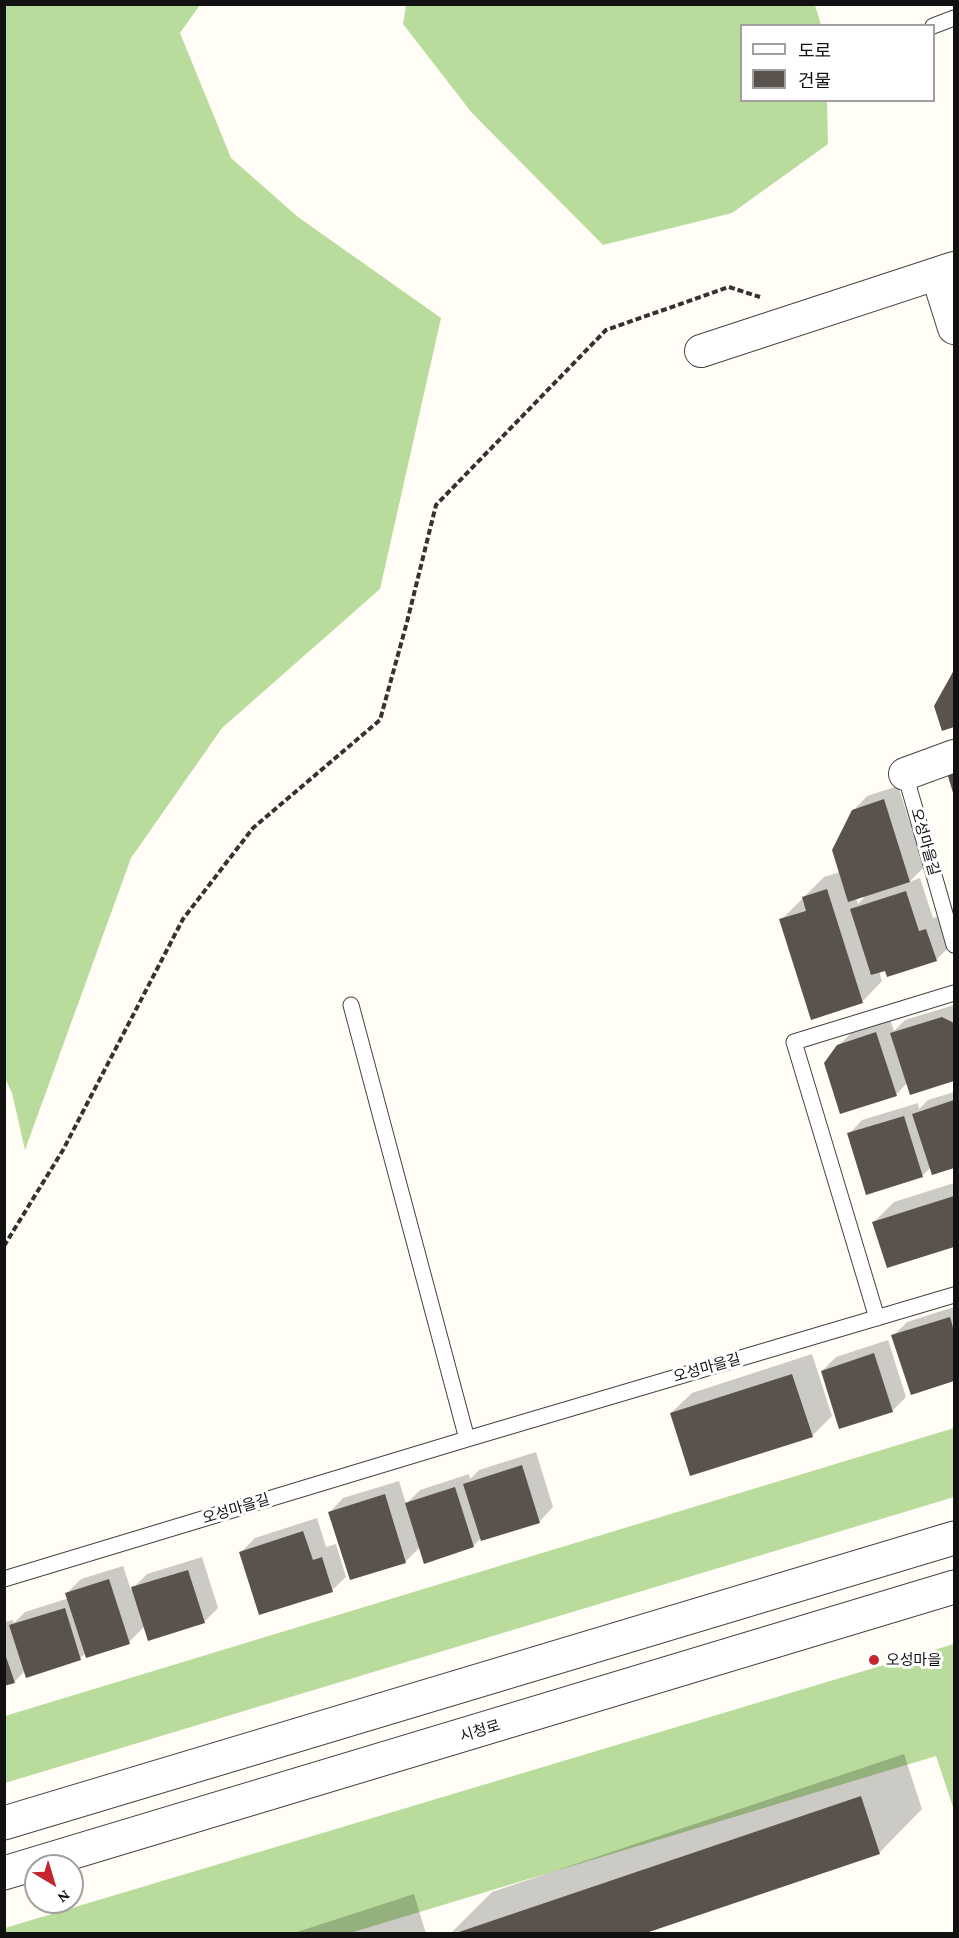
<!DOCTYPE html>
<html>
<head>
<meta charset="utf-8">
<style>
	body { margin:0 }
	#map { position:relative; width:959px; height:1938px; overflow:hidden; background:#fffdf5; font-family:"Crimson Pro","Noto Sans KR",serif }
	canvas { display:block }
	.frame { position:absolute; inset:0; border:6px solid #111; pointer-events:none }
	.legend { position:absolute; left:740px; top:24px; width:195px; height:78px; box-sizing:border-box; background:#fff; border:2px solid #a0a0a0; margin:0; padding:8px 10px; list-style:none; font-size:18px; color:#111 }
	.legend li { display:flex; align-items:center; gap:12px; height:30px }
	.legend b { width:30px; border:2px solid #a0a0a0 }
	.north { position:absolute; left:24px; top:1854px; width:60px; height:60px; box-sizing:border-box; background:#fff; border:2px solid #a0a0a0; border-radius:50%; rotate:142deg; font-size:16px; font-weight:700; line-height:24px; text-align:center; color:#111 }
	.north::after { content:''; display:block; margin:auto; width:21px; height:27px; background:#c4262e; clip-path:polygon(50% 0,100% 100%,50% 72%,0 100%) }
</style>
</head>
<body>
<div id="map">
<canvas width="959" height="1938"></canvas>
<div class="frame"></div>
<ul class="legend">
<li><b style="height:8px;background:#fff"></b>도로</li>
<li><b style="height:16px;background:#5a524d"></b>건물</li>
</ul>
<div class="north">N</div>
</div>
<script>
const g = document.querySelector('canvas').getContext('2d');
g.lineJoin = 'round';
function fill(path, color) {
  g.fillStyle = color;
  g.fill(path, 'evenodd');
}
function stroke(path, color, width, dash) {
  g.strokeStyle = color;
  g.lineWidth = width;
  g.lineCap = dash ? 'butt' : 'round';
  g.setLineDash(dash || []);
  g.stroke(path);
}
function drawText(font, color, halo, rows, align = 'center') {
  g.font = font + ' "Crimson Pro","Noto Sans KR",serif';
  g.lineWidth = 6;
  g.setLineDash([]);
  g.textBaseline = 'middle';
  g.strokeStyle = halo;
  g.fillStyle = color;
  for (const [text, x, y, turn = 0] of rows) {
    g.save();
    g.translate(x, y);
    g.rotate((+turn || 0) * Math.PI / 180);
    g.textAlign = isNaN(turn) ? turn : align;
    if (halo) g.strokeText(text, 0, 0);
    g.fillText(text, 0, 0);
    g.restore();
  }
}
const forest = new Path2D(`
	M4 5H200L180 33 231 158 298 217 441 318 380 589 222 728 131 858 25 1150 12 1093 4 1076Z
	M406 5H815L821 25 742 26V100L827 101 828 144 732 213 603 245 472 113 403 24Z
	M954 1428V1497L5 1783V1716Z
	M954 1644V1810L936 1756 350 1933H5V1928Z`);
const shadow = new Path2D(`
	M954 673V725L943 729 935 706Z
	M898 786 924 867 909 882 920 878 933 918 940 916 950 946 936 960 879 971 882 981 862 1002 781 920 824 877 840 872 853 811 867 796ZM867 894 858 904 856 898Z
	M954 1005V1079L911 1093 907 1083 896 1095 838 1046 852 1032 890 1019 894 1031 905 1020Z
	M954 1092V1167L933 1173 931 1167 922 1176 849 1134 862 1120 918 1103 919 1109 928 1100Z
	M954 1183V1245L888 1266 874 1222 894 1202Z
	M954 1307V1380L912 1393 893 1336 907 1322Z
	M888 1340 906 1397 892 1411 822 1371 836 1357Z
	M812 1354 832 1416 812 1436 671 1413 692 1393Z
	M536 1452 553 1507 540 1521 482 1540V1537L473 1546 420 1547 406 1561 351 1578 330 1512 343 1498 399 1481 406 1504 420 1490 469 1474 470 1479 479 1470Z
	M317 1518 326 1547 336 1544 346 1577 332 1590 241 1552 255 1538Z
	M202 1557 218 1608 204 1622 145 1626 129 1642 86 1653 80 1658 25 1671 14 1682 4 1685V1622L13 1620 14 1623 25 1612 69 1598 67 1593 81 1579 123 1566 131 1590 147 1574Z
	M904 1754 922 1809 879 1853 638 1934H450L492 1892Z
	M414 1894 426 1934H291Z`);
const building = new Path2D(`
	M954 670V727L942 731 934 706Z
	M954 771V796L947 773Z
	M884 799 910 882 848 902 832 850 852 810Z
	M827 889 863 1003 811 1020 779 919 806 911 802 897Z
	M906 891 919 931 926 929 937 961 887 977 885 971 871 975 850 909Z
	M942 1017 954 1023V1081L910 1095 890 1033Z
	M876 1032 897 1096 840 1114 824 1063 837 1045Z
	M954 1100V1168L932 1175 912 1114Z
	M904 1116 923 1177 866 1195 847 1133Z
	M954 1196V1247L887 1268 872 1222Z
	M950 1317 954 1331V1381L911 1395 891 1335Z
	M874 1353 893 1412 839 1429 821 1371Z
	M792 1374 813 1437 690 1476 670 1413Z
	M522 1465 540 1523 481 1541 463 1484Z
	M455 1487 474 1547 424 1564 405 1503Z
	M385 1494 406 1563 350 1580 328 1512Z
	M303 1531 313 1560 322 1557 333 1592 259 1615 239 1552Z
	M188 1570 205 1623 148 1641 131 1587Z
	M109 1579 130 1644 86 1658 65 1593Z
	M65 1608 81 1660 26 1678 9 1625Z
	M4 1651 15 1683 4 1686Z
	M861 1796 880 1854 643 1934H453Z`);
const path = new Path2D(`
	M4 1246 63 1150 183 919 253 828 380 720 407 622 436 505 606 330 729 287 760 297`);
const service = new Path2D(`
	M933 26 954 18
	M905 774 954 945
	M351 1005 467 1439
	M877 1318 794 1042 954 993
	M4 1579 467 1439 954 1295`);
const minor = new Path2D(`
	M937 274 954 328
	M701 351 954 268
	M905 774 954 756`);
const tertiary = new Path2D(`
	M4 1823 954 1538
	M4 1873 954 1587`);
const markers = [
	[874,1660,6,"#c4262e"]
];
const streetNames = [
	["오성마을길",925,842,74],
	["오성마을길",707,1368,-16],
	["오성마을길",236,1509,-17],
	["시청로",480,1731,-17]
];
const poiNames = [
	["오성마을",886,1660]
];
fill(forest, '#b9dc9c');
fill(shadow, '#0003');
fill(building, '#5a524d');
stroke(service, '#444', 17);
stroke(minor, '#444', 34);
stroke(tertiary, '#444', 35);
stroke(path, '#333', 4, [6, 3]);
stroke(service, '#fff', 15);
stroke(minor, '#fff', 32);
stroke(tertiary, '#fff', 33);
for (const [x, y, r, color] of markers) {
  const dot = new Path2D();
  dot.arc(x, y, r, 0, 2 * Math.PI);
  g.fillStyle = color;
  g.fill(dot);
  stroke(dot, '#fff', 2);
}
drawText('15px', '#111', '#fff', streetNames);
drawText('15px', '#111', '#fff', poiNames, 'left');
</script>
</body>
</html>
